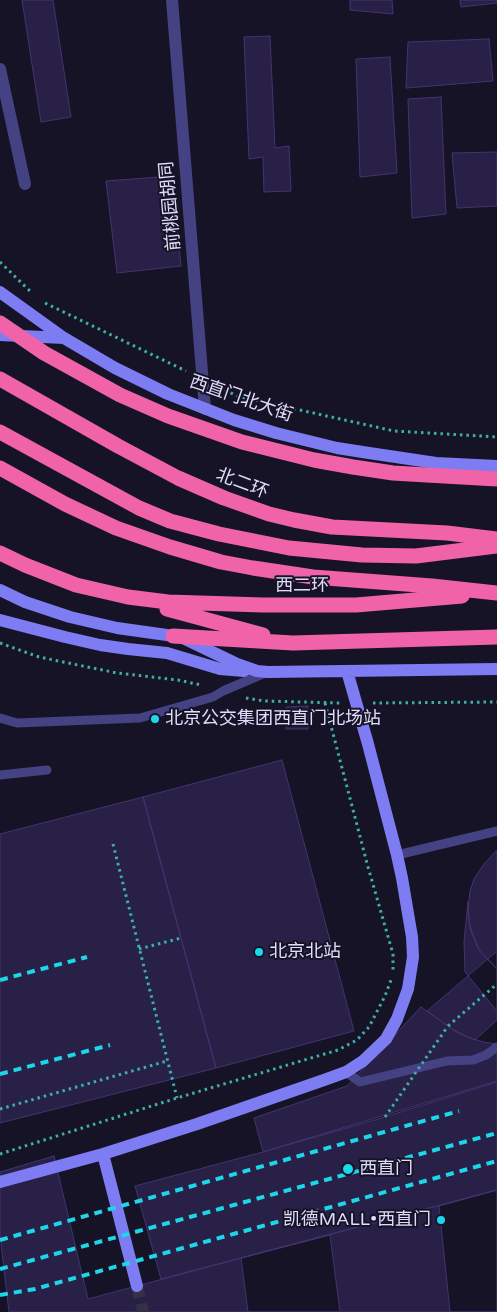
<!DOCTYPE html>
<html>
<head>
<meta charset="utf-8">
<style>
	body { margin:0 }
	canvas { display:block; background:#161327 }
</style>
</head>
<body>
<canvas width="497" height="1312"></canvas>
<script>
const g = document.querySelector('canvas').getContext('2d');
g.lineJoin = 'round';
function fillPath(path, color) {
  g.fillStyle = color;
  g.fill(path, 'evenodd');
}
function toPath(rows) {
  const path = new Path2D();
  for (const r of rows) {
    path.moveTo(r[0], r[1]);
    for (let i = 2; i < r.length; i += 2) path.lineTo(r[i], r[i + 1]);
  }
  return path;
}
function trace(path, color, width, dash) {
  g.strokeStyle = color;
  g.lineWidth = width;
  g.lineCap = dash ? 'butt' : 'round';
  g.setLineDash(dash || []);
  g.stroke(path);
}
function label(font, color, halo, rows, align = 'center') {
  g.font = font + ' "Varela Round","Noto Sans SC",sans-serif';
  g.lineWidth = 4;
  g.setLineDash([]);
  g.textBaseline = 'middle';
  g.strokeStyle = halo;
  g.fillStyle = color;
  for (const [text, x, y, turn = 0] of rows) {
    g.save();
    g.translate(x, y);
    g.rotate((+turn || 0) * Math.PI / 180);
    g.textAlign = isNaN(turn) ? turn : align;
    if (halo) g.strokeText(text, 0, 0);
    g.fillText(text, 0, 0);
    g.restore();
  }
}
const building = toPath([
	[22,0,53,0,71,117,41,122,22,0],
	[350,0,392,0,393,14,350,10,350,0],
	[460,0,497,0,497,3,461,7,460,0],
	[270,36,275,148,289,146,291,191,264,192,263,157,249,159,244,37,270,36],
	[489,39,493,81,406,88,408,42,489,39],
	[390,57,397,173,360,177,356,59,390,57],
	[441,97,446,214,412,218,408,99,441,97],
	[497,152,497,206,457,208,452,153,497,152],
	[172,176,181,266,117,273,106,181,172,176],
	[308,706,308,729,286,729,286,707,308,706],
	[282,760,354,1031,216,1068,143,797,282,760],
	[143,797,216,1068,0,1123,0,834,143,797],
	[496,851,497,851,497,969,479,950,470,927,468,909,470,891,474,879,484,864,496,851],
	[468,902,469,921,472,934,479,950,497,969,497,1011,465,972,464,941,468,902],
	[497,951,497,1020,475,1040,455,1031,427,1011,497,951],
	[421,1007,455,1031,465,1036,483,1042,497,1044,497,1081,263,1152,254,1118,347,1086,421,1007],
	[497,1082,497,1190,161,1279,135,1186,263,1152,385,1117,497,1082],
	[54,1156,88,1299,497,1190,497,1312,9,1312,0,1235,0,1172,54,1156],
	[497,1190,497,1312,450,1312,439,1206,497,1190],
	[330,1235,340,1312,248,1312,241,1258,330,1235]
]);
const secondaryTunnel = toPath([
	[137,1286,143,1312]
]);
const path = toPath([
	[0,262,32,293],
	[45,303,186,371],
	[219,387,237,396,394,431,497,437],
	[0,643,39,657,117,673,178,680,201,685],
	[246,698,264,701,341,703],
	[325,703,368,867,393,954,393,971],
	[373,703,497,702],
	[113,844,177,1098],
	[139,949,181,938],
	[448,1026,497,984],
	[0,1109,167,1061],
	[0,1154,177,1098,338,1050,357,1040,369,1027,385,996,391,980]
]);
const lane = toPath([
	[0,718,17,723,140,718,213,697,223,691,265,673],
	[0,775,47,770],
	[397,855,497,831],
	[346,1072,360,1082,447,1061,473,1060,486,1055,497,1047]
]);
const street = toPath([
	[172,0,205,409],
	[0,69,25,184]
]);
const secondary = toPath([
	[0,292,64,338,115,368,168,394,234,420,276,433,337,448,369,453,436,463,497,466],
	[0,335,64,338],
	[0,590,25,602,70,617,117,628,181,637,237,664,257,671,268,672,497,669],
	[0,620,65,637,100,645,128,649,167,653,220,669,244,671],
	[103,1154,137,1286],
	[0,1182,103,1154,197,1124,324,1080,346,1072,363,1061,386,1039,397,1019,408,989,413,957,412,937,402,878,397,855,368,744,347,671]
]);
const highway = toPath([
	[0,379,118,446,178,478,224,498,269,514,294,520,332,527,447,533,497,539],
	[0,432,139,508,170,521,219,534,289,548,362,555,416,556,497,546],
	[0,468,65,504,116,528,170,547,221,562,253,568,313,577,432,586,497,593],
	[0,553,25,565,76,585,128,597,168,602,263,605,356,605,462,596],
	[167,609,263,635],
	[173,636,293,643,497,637]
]);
const rail = toPath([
	[0,980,87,957],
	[0,1074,110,1045],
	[0,1240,459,1111],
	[0,1269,497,1133],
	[0,1295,35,1289,497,1161]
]);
const pathBridge = toPath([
	[385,1117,448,1026]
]);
const highwayBridge = toPath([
	[0,323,44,353,120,395,168,416,242,442,314,460,353,467,393,473,427,475,497,479]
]);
const markers = [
	[155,719,5,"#1bd7e9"],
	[259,952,5,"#1bd7e9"],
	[348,1169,6,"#1bd7e9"],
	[441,1220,5,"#1bd7e9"]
];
const streetNames = [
	["前桃园胡同",171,206,-95],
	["西直门北大街",241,399,19],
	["北二环",242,484,21],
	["西二环",302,586]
];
const poiNames = [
	["北京公交集团西直门北场站",165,719],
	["北京北站",269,952],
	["西直门",359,1169],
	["凯德MALL•西直门",431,1220,"right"]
];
fillPath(building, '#282047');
trace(building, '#403570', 1);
trace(secondaryTunnel, '#343147', 12, [12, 6]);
trace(path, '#3cb0a8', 3, [2.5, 4]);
trace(lane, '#444282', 9);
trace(street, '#444282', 12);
trace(secondary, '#7e7cf3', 12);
trace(highway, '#f063a8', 15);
trace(rail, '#1bd7e9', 4, [8, 6]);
trace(pathBridge, '#3cb0a8', 3, [2.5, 4]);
trace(highwayBridge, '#f063a8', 15);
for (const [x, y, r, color] of markers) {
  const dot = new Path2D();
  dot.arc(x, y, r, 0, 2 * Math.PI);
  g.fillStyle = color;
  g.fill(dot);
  trace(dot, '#161327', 2);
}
label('18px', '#e0dcfc', '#161327', streetNames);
label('18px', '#e0dcfc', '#161327', poiNames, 'left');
</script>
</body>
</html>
